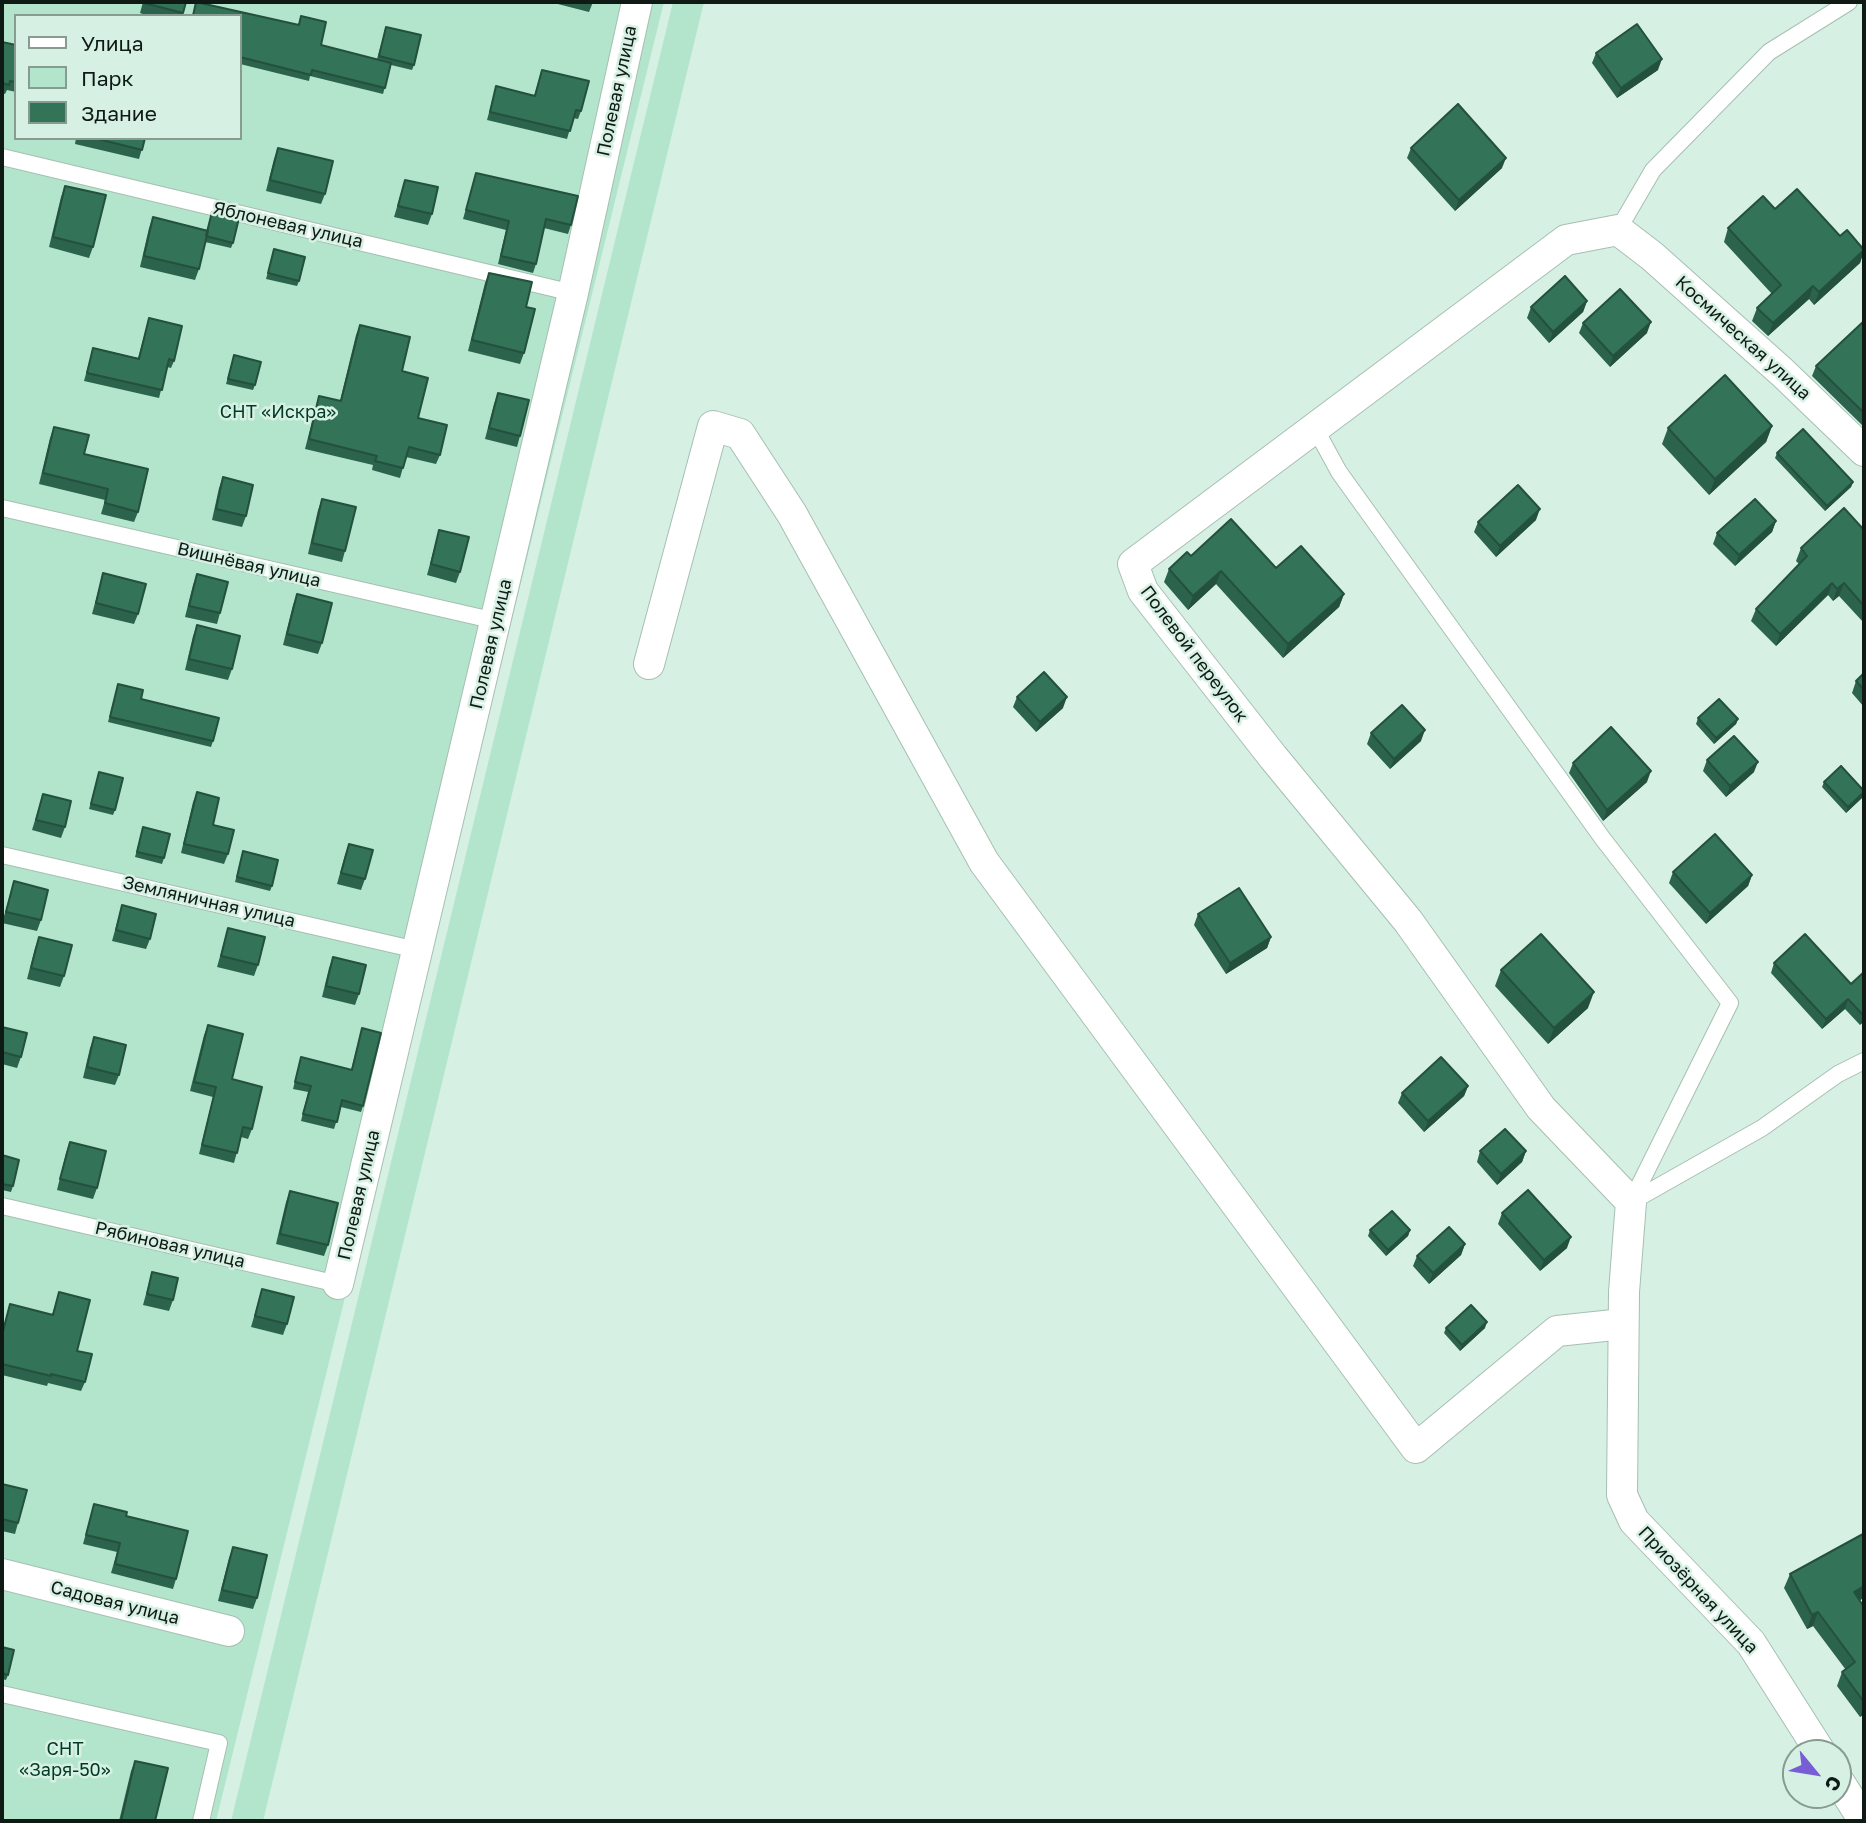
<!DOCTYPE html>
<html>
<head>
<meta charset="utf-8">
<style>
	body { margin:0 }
	#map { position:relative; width:1866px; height:1823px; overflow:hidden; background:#d6f1e3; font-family:"Golos Text",sans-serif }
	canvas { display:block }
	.frame { position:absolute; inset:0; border:4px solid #101a15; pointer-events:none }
	.legend { position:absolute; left:14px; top:14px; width:228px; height:126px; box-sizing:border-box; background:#d6f1e3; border:2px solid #879b91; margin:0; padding:9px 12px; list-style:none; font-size:21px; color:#101a15 }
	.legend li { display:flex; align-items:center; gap:14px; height:35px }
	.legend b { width:35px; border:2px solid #879b91 }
	.north { position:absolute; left:1782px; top:1739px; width:70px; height:70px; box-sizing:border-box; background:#d6f1e3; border:2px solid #879b91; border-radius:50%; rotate:120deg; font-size:19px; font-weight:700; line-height:28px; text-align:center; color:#101a15 }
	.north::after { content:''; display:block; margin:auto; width:24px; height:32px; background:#795dd7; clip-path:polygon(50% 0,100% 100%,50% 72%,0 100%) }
</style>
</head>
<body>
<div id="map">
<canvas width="1866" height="1823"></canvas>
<div class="frame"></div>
<ul class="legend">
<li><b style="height:9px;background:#fff"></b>Улица</li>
<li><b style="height:19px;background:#b3e5cc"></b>Парк</li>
<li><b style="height:19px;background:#337358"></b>Здание</li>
</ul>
<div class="north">С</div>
</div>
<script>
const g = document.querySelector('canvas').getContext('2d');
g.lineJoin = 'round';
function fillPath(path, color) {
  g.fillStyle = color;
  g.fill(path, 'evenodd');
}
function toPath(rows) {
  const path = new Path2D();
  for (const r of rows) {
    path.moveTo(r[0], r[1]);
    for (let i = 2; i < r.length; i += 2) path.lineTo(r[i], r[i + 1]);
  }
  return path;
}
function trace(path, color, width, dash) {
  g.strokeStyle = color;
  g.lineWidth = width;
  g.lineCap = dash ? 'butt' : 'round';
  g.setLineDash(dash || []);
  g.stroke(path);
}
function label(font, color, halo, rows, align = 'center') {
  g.font = font + ' "Golos Text",sans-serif';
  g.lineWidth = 5;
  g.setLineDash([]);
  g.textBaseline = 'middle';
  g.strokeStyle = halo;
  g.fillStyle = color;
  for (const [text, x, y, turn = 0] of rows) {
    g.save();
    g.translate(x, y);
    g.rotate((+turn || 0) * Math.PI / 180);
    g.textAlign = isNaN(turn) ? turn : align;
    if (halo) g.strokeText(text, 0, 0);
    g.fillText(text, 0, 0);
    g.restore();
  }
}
const green = toPath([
	[2,2,664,2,216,1821,2,1821],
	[16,16,240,16,240,138,16,138],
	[673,2,704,2,263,1821,231,1821]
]);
const lane = toPath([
	[2,157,573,293],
	[1618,230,1653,170,1769,52,1849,2],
	[1315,428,1339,472,1603,839,1730,1003,1631,1202,1762,1128,1838,1074,1864,1061],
	[2,508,496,621],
	[2,855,417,950],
	[2,1206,338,1284],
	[2,1694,219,1743,201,1821]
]);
const street = toPath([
	[649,664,713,426,740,434,792,514,984,862,1416,1448,1557,1331,1623,1324],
	[338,1284,573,293,637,2],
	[2,1574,229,1631],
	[1821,1753,1751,1643,1634,1521,1622,1495,1624,1292,1631,1202,1541,1108,1408,921,1273,757,1143,591,1133,564,1566,240,1618,230,1652,256,1783,373,1864,451],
	[1838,1780,1864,1821]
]);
const wall = toPath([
	[143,2,186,2,182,16,148,16,140,13],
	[196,2,298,25,301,16,321,45,377,59,386,27,414,65,412,70,391,65,383,94,310,76,309,81,240,64,240,16,192,16],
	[550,2,593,2,589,12],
	[2,42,16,45,16,92,7,90,5,94,2,93],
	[1596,53,1658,70,1617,98,1592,63],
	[542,70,581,111,578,119,573,118,567,139,487,120,496,86,534,96],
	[76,138,145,138,139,159,75,144],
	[278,148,325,194,321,204,266,191,274,159],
	[1411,148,1502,168,1455,211,1407,158],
	[476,173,571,225,568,234,544,228,536,264,533,273,498,264,506,230,463,219],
	[405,180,432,214,428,225,394,217],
	[65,186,93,247,89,258,49,247,61,197],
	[1775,209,1840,236,1864,249,1864,251,1860,263,1814,305,1809,299,1768,336,1752,321,1757,308,1772,294,1724,242,1728,228],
	[212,212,233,243,231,248,205,242,199,269,195,280,140,267,149,228,153,217,207,230],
	[274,249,299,281,297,286,266,279],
	[489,273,526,307,524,353,520,364,468,351,485,283],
	[1587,301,1583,312,1549,343,1527,318,1531,307],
	[149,318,174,361,171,368,167,367,159,398,84,381,93,348,138,358],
	[1864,321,1864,427,1812,376,1816,366],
	[1583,323,1647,333,1610,367,1579,333],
	[360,325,402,371,418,418,440,455,436,464,406,457,400,478,372,470,373,465,305,449,316,406,319,396,340,401,356,335],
	[234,355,255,385,253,390,226,384],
	[498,393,520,436,517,447,485,439,494,404],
	[1772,426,1766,442,1709,495,1662,444,1668,428],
	[54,427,84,454,138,512,134,522,101,514,105,500,39,484,50,438],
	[1777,453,1853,482,1851,487,1825,511,1775,458],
	[223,477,246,516,242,527,212,520,219,488],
	[322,499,345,551,342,562,308,554,318,510],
	[1536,520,1496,557,1474,532,1478,522],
	[1776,521,1772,532,1735,566,1713,544,1717,533],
	[439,530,460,572,456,583,427,575],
	[1864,530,1864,623,1839,596,1833,601,1828,595,1776,646,1751,621,1756,609,1799,564,1796,561,1801,548],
	[1191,556,1276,568,1344,594,1339,607,1283,658,1216,584,1188,610,1164,582,1169,569],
	[103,573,138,614,134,624,92,614],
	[197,574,220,613,217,624,185,617,193,585],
	[297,594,322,643,318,654,283,645,293,605],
	[197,625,232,669,228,680,185,670,193,636],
	[1864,673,1864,707,1852,693,1856,681],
	[118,684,141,699,213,741,211,747,108,722],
	[1017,697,1063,708,1036,732,1013,707],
	[1698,718,1738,719,1736,724,1714,744,1696,724],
	[1371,733,1421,741,1390,769,1367,744],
	[1707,760,1754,772,1726,797,1703,771],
	[1573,763,1647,782,1603,821,1569,773],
	[99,772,115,810,113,815,89,809],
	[1824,782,1864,791,1864,793,1863,797,1846,813,1822,787],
	[197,792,228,854,224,864,181,853,193,802],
	[43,794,65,827,61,838,32,830],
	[143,827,164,858,162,864,135,857],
	[349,844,365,879,361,890,337,884,345,855],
	[243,851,272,886,270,891,235,882],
	[1673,872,1752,875,1748,886,1706,924,1669,883],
	[14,881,41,920,37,931,2,923],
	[122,905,150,939,146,949,112,941],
	[1198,914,1271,937,1267,948,1226,974,1194,925],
	[228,928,258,965,254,976,217,967],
	[39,937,64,976,60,987,27,979,35,948],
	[333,957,359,994,355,1005,322,997,329,968],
	[1774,963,1851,984,1864,972,1864,1021,1860,1025,1845,1009,1822,1029,1771,973],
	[1501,970,1588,1008,1548,1044,1495,986],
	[208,1025,232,1079,252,1129,248,1139,241,1137,234,1163,199,1154,213,1097,190,1091,204,1035],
	[2,1027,21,1057,17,1068,2,1064],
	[362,1028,363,1106,361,1112,341,1107,334,1129,301,1121,308,1092,293,1089,301,1057,351,1070],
	[94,1037,119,1075,115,1085,83,1078,90,1048],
	[1468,1086,1464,1096,1424,1132,1398,1103,1402,1093],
	[70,1142,97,1188,93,1199,57,1190,66,1153],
	[1480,1151,1526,1151,1522,1162,1497,1185,1477,1162],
	[2,1155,13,1186,11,1192,2,1190],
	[290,1191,328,1245,324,1256,276,1244,286,1202],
	[1502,1213,1567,1248,1540,1271,1498,1224],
	[1370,1230,1410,1230,1408,1236,1386,1256,1368,1236],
	[1465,1244,1461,1255,1429,1284,1413,1266,1417,1256],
	[152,1272,173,1300,169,1311,143,1305],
	[262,1289,287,1324,283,1335,251,1327],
	[59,1292,77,1351,85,1382,81,1391,48,1383,47,1386,2,1375,2,1332,10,1304,52,1315],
	[1446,1328,1485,1328,1460,1351,1444,1333],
	[2,1484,18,1523,15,1534,2,1531],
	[94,1504,126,1516,176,1579,173,1589,111,1573,117,1552,83,1544],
	[1864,1537,1864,1598,1859,1600,1864,1607,1864,1714,1860,1717,1837,1686,1842,1672,1846,1670,1813,1626,1807,1629,1784,1588,1790,1574],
	[233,1547,257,1598,253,1609,218,1601,229,1558],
	[2,1647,8,1675,6,1680,2,1679],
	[135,1761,155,1821,119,1821,131,1771]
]);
const shadedWall = toPath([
	[1662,59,1658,70,1617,98,1621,88],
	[1506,158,1502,168,1455,211,1459,200],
	[1864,250,1860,263,1814,305,1819,292],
	[1813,286,1809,299,1768,336,1773,323],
	[1587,301,1583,312,1549,343,1553,332],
	[1651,322,1647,333,1610,367,1613,356],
	[1772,426,1766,442,1709,495,1715,479],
	[1853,482,1851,487,1825,511,1827,506],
	[1540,509,1536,520,1496,557,1500,546],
	[1776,521,1772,532,1735,566,1739,555],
	[1221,571,1216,584,1188,610,1193,596],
	[1832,583,1828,595,1776,646,1780,634],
	[1844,583,1839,596,1833,601,1837,589],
	[1344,594,1339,607,1283,658,1288,644],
	[1067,697,1063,708,1036,732,1040,722],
	[1738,719,1736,724,1714,744,1716,738],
	[1425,730,1421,741,1390,769,1394,759],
	[1758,762,1754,772,1726,797,1730,786],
	[1651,771,1647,782,1603,821,1607,810],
	[1864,792,1863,797,1846,813,1848,807],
	[1752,875,1748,886,1706,924,1710,913],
	[1271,937,1267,948,1226,974,1230,963],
	[1594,992,1588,1008,1548,1044,1554,1028],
	[1848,999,1845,1009,1822,1029,1826,1019],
	[1864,1014,1864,1021,1860,1025,1863,1015],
	[1468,1086,1464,1096,1424,1132,1428,1121],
	[1526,1151,1522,1162,1497,1185,1501,1174],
	[1410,1230,1408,1236,1386,1256,1388,1250],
	[1571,1237,1567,1248,1540,1271,1544,1260],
	[1465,1244,1461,1255,1429,1284,1433,1273],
	[1487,1322,1485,1328,1460,1351,1462,1345],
	[1864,1586,1864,1598,1849,1606,1854,1592],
	[1818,1612,1813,1626,1807,1629,1812,1615],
	[1864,1705,1864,1714,1860,1717]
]);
const building = toPath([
	[144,2,186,2,183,13,144,3,144,2],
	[196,2,299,25,301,16,326,22,321,45,391,63,385,88,312,70,311,75,240,57,240,16,193,16,196,2],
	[1637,24,1662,59,1621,88,1596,53,1637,24],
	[386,27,421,35,414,65,379,56,386,27],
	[2,42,16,45,16,82,10,81,9,85,2,83,2,42],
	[542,70,589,81,581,111,576,110,570,131,490,112,496,86,535,96,542,70],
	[1458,104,1506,158,1459,200,1411,148,1458,104],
	[94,138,145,138,142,150,94,138],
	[278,148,333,161,325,194,270,180,278,148],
	[476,173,578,196,571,225,546,219,536,264,501,256,509,221,466,210,476,173],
	[405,180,438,187,432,214,398,206,405,180],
	[65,186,106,195,93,247,53,237,65,186],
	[1797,189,1840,236,1847,230,1864,250,1819,292,1813,286,1773,323,1757,308,1781,285,1728,228,1763,196,1775,209,1797,189],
	[212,212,239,218,233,243,206,236,212,212],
	[153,217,208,231,199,269,144,256,153,217],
	[274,249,305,257,299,281,268,273,274,249],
	[489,273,532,282,526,307,535,309,524,353,472,340,489,273],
	[1565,276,1587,301,1553,332,1531,307,1565,276],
	[1620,289,1651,322,1613,356,1583,323,1620,289],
	[149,318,182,326,174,361,169,359,162,390,87,373,93,348,139,359,149,318],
	[1864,321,1864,413,1816,366,1864,321],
	[360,325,410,337,402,371,428,378,418,418,447,425,440,455,409,447,403,468,375,461,377,456,309,439,319,396,341,401,360,325],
	[234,355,261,362,255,385,228,379,234,355],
	[1725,375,1772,426,1715,479,1668,428,1725,375],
	[498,393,529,400,520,436,489,428,498,393],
	[54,427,89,435,84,454,148,469,138,512,105,503,108,489,43,473,54,427],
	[1803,429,1853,482,1827,506,1777,453,1803,429],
	[223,477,253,485,246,516,216,509,223,477],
	[1518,485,1540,509,1500,546,1478,522,1518,485],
	[322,499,356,507,345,551,312,543,322,499],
	[1755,499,1776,521,1739,555,1717,533,1755,499],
	[1844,508,1864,530,1864,606,1844,583,1837,589,1832,583,1780,634,1756,609,1807,556,1801,548,1844,508],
	[1231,519,1276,568,1301,546,1344,594,1288,644,1221,571,1193,596,1169,569,1187,552,1191,556,1231,519],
	[439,530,469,537,460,572,431,564,439,530],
	[103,573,146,584,138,614,96,603,103,573],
	[197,574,228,582,220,613,189,606,197,574],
	[297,594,332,603,322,643,287,634,297,594],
	[197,625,240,636,232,669,189,659,197,625],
	[1044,672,1067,697,1040,722,1017,697,1044,672],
	[1864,673,1864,690,1856,681,1864,673],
	[118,684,143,690,141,699,219,718,213,741,110,717,118,684],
	[1719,699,1738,719,1716,738,1698,718,1719,699],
	[1402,705,1425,730,1394,759,1371,733,1402,705],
	[1611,727,1651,771,1607,810,1573,763,1611,727],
	[1734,736,1758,762,1730,786,1707,760,1734,736],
	[1841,766,1864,791,1864,792,1848,807,1824,782,1841,766],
	[99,772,123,778,115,810,91,804,99,772],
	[197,792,219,798,213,825,234,830,228,854,184,844,197,792],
	[43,794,71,801,65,827,36,820,43,794],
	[143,827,170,834,164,858,137,852,143,827],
	[1715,834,1752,875,1710,913,1673,872,1715,834],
	[349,844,373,850,365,879,341,873,349,844],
	[243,851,278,860,272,886,237,877,243,851],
	[14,881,48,890,41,920,6,912,14,881],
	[1239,888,1271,937,1230,963,1198,914,1239,888],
	[122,905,156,914,150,939,116,930,122,905],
	[228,928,265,937,258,965,221,956,228,928],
	[1541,934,1594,992,1554,1028,1501,970,1541,934],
	[1805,934,1851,984,1864,972,1863,1015,1848,999,1826,1019,1774,963,1805,934],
	[39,937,72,945,64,976,31,968,39,937],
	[333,957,366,965,359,994,326,986,333,957],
	[208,1025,243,1034,232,1079,262,1087,252,1129,243,1127,237,1153,202,1145,216,1087,194,1082,208,1025],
	[2,1027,27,1033,21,1057,2,1052,2,1027],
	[362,1028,381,1033,363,1106,342,1100,337,1122,303,1114,311,1086,295,1082,301,1057,352,1070,362,1028],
	[94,1037,126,1045,119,1075,87,1067,94,1037],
	[1441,1057,1468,1086,1428,1121,1402,1093,1441,1057],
	[1505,1129,1526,1151,1501,1174,1480,1151,1505,1129],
	[70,1142,106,1151,97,1188,60,1179,70,1142],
	[2,1155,19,1160,13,1186,2,1184,2,1155],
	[1528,1190,1571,1237,1544,1260,1502,1213,1528,1190],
	[290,1191,338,1203,328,1245,280,1234,290,1191],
	[1392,1211,1410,1230,1388,1250,1370,1230,1392,1211],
	[1449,1227,1465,1244,1433,1273,1417,1256,1449,1227],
	[152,1272,178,1278,173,1300,147,1294,152,1272],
	[262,1289,294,1297,287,1324,255,1316,262,1289],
	[59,1292,90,1300,77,1351,92,1354,85,1382,51,1374,51,1376,2,1364,2,1335,10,1304,53,1315,59,1292],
	[1471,1305,1487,1322,1462,1345,1446,1328,1471,1305],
	[2,1484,27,1490,18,1523,2,1519,2,1484],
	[94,1504,127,1512,126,1516,188,1531,176,1579,115,1564,120,1543,86,1535,94,1504],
	[1863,1534,1864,1537,1864,1586,1854,1592,1864,1607,1864,1702,1842,1672,1855,1662,1818,1612,1812,1615,1790,1574,1863,1534],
	[233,1547,267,1555,257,1598,222,1590,233,1547],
	[2,1647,14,1650,8,1675,2,1673,2,1647],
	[135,1761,168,1768,155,1821,121,1821,135,1761]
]);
const streetNames = [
	["Полевая улица",617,91,-78],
	["Яблоневая улица",288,225,13],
	["Космическая улица",1743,338,42],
	["Вишнёвая улица",249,565,13],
	["Полевая улица",491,644,-77],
	["Полевой переулок",1194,654,53],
	["Земляничная улица",209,902,13],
	["Полевая улица",359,1195,-77],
	["Рябиновая улица",170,1245,13],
	["Приозёрная улица",1698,1590,47],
	["Садовая улица",115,1603,14]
];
const parkNames = [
	["СНТ «Искра»",278,412],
	["СНТ",65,1749],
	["«Заря-50»",65,1770]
];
fillPath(green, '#b3e5cc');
trace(lane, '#a6bfb2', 18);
trace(street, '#a6bfb2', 32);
trace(lane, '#fff', 16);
trace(street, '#fff', 30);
fillPath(wall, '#2c634c');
fillPath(shadedWall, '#24503e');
fillPath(building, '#337358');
trace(building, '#24503e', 2);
label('18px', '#101a15', '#d6f1e3', streetNames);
label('18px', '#003a26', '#d6f1e3', parkNames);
</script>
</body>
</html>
